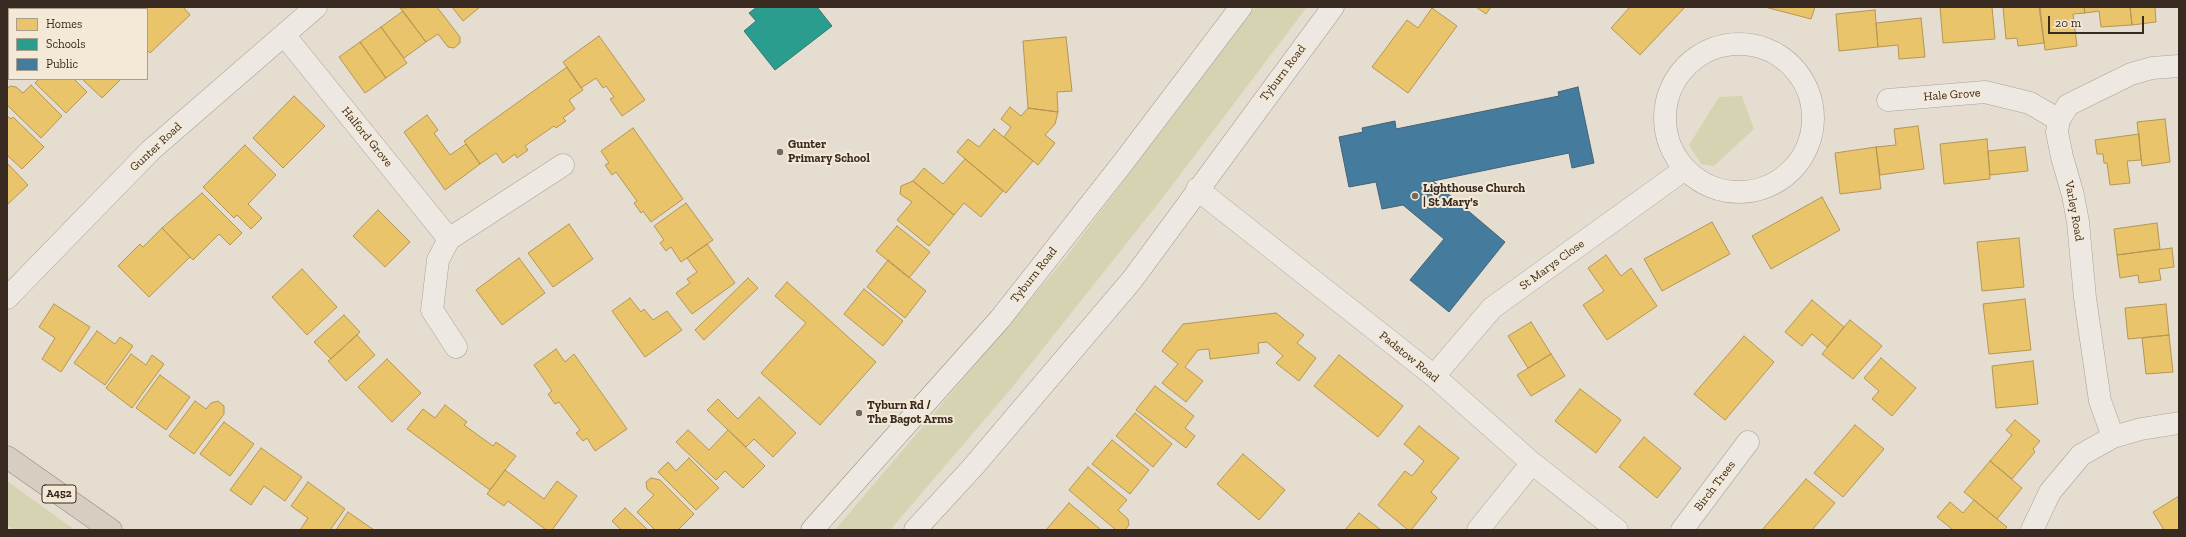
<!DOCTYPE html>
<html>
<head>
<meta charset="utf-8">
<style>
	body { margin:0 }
	#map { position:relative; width:2186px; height:537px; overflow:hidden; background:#e5ddcf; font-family:"Zilla Slab",serif }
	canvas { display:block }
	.frame { position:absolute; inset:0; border:8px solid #382a20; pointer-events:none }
	.legend { position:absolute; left:8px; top:8px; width:140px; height:72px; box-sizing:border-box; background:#f4e9d6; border:1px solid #a99d8d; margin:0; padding:5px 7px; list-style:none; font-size:12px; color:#382a20 }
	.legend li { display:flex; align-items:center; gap:8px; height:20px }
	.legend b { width:20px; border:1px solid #a99d8d }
	.scale { position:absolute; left:2048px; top:16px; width:96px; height:18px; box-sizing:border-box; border:2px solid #382a20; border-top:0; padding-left:5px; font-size:12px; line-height:14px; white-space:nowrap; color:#382a20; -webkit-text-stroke:3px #f4e9d6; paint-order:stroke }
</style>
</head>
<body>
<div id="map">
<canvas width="2186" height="537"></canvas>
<div class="frame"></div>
<ul class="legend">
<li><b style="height:11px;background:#e9c46a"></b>Homes</li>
<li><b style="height:11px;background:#2a9d8f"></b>Schools</li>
<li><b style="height:11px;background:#457b9d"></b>Public</li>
</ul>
<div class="scale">20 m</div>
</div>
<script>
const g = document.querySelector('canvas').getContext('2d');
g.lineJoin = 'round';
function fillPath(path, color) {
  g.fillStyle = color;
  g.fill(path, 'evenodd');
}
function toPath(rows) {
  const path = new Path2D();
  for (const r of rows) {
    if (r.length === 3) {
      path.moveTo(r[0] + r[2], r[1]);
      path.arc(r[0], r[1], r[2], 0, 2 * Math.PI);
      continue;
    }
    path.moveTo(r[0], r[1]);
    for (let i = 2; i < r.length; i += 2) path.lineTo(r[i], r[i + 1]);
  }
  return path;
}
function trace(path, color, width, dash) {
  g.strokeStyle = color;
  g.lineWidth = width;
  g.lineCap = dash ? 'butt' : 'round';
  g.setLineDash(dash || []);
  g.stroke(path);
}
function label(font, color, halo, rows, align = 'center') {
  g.font = font + ' "Zilla Slab",serif';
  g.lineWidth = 4;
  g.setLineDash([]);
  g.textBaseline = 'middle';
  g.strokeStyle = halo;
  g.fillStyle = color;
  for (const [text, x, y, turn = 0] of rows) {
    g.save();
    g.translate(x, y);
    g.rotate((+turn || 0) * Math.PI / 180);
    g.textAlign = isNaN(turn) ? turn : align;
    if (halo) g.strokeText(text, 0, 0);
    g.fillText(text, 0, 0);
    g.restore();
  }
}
const green = toPath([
	[1255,7,1307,7,1161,200,1010,390,890,530,835,530,1063,261],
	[1742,96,1754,129,1714,166,1701,164,1689,145,1719,97],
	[7,481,75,530,14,530,7,525]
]);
const homes = toPath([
	[134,7,183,7,190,15,150,53,147,50,147,9,132,9,134,7],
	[437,7,460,37,460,43,454,48,448,47,438,34,426,42,400,8,437,7],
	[452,7,480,7,463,21,452,7],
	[1476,7,1491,7,1486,14,1476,7],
	[1630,7,1685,7,1640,55,1611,28,1630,7],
	[1765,7,1815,7,1811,19,1765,7],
	[1940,7,1992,7,1995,39,1943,43,1940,7],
	[2003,7,2039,7,2044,43,2018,46,2017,38,2006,39,2003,7],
	[2040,7,2084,7,2085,13,2073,14,2077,46,2045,50,2040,7],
	[2084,7,2130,7,2132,25,2101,27,2099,11,2085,13,2084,7],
	[2130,7,2155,7,2156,22,2132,25,2130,7],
	[1432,8,1457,26,1408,93,1372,67,1407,20,1418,28,1432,8],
	[1875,10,1878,47,1839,51,1836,14,1875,10],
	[403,11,426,42,404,58,381,27,403,11],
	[1921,18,1925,57,1899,59,1898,45,1878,47,1876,23,1921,18],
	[381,27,407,63,386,78,360,42,381,27],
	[599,36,645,100,622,116,610,99,614,97,606,86,603,88,596,78,581,88,563,62,599,36],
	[1066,37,1072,91,1057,92,1058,112,1028,108,1023,41,1066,37],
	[360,42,386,78,365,93,339,57,360,42],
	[567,67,583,90,569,100,575,109,563,118,566,121,556,128,554,126,525,146,528,150,517,158,515,154,503,163,496,153,480,164,464,141,567,67],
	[39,79,74,79,87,92,66,113,35,83,39,79],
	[82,79,121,79,102,98,82,79],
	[31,85,62,116,41,138,7,105,7,89,10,86,16,87,23,93,31,85],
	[294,96,325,126,283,168,253,138,294,96],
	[1010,107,1021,116,1028,108,1058,112,1055,124,1045,135,1055,143,1038,165,1004,137,1011,127,1001,119,1010,107],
	[427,115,438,130,434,133,450,155,466,144,480,164,445,190,404,132,427,115],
	[7,116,11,119,13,117,44,147,22,169,7,155,7,116],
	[2165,119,2170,162,2142,166,2137,122,2165,119],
	[1918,126,1924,169,1880,175,1876,147,1896,145,1894,129,1918,126],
	[633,128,683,199,651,222,643,211,641,213,634,203,637,201,616,172,612,175,605,165,609,163,601,151,633,128],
	[994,129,1033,161,1006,193,957,152,968,139,979,147,994,129],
	[2139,134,2141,160,2127,161,2130,183,2110,185,2107,163,2104,163,2103,154,2097,154,2095,140,2139,134],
	[1987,139,1990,179,1944,184,1940,144,1987,139],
	[245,145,276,175,248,204,262,218,251,229,237,215,234,218,203,187,245,145],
	[1876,147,1881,189,1840,194,1835,153,1876,147],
	[2025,147,2028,171,1990,175,1988,151,2025,147],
	[965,159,1003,191,981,217,964,203,954,215,913,181,924,168,943,184,965,159],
	[7,163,28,185,7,205,7,163],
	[913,181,954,215,929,246,897,220,912,202,900,194,901,186,913,181],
	[202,193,242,233,230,245,219,234,193,260,162,228,202,193],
	[1822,197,1840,230,1771,269,1752,236,1822,197],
	[686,203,713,240,681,262,671,247,666,251,660,243,664,240,654,226,686,203],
	[378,210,410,242,385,267,353,236,378,210],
	[1712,222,1730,254,1662,291,1644,259,1712,222],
	[2157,223,2160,249,2117,255,2114,229,2157,223],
	[569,224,593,259,553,287,528,253,569,224],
	[897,226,930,252,909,278,876,251,897,226],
	[162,228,190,257,149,297,118,266,140,244,143,247,162,228],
	[2019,238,2024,287,1982,291,1977,242,2019,238],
	[707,244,735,283,692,314,676,293,690,283,687,279,697,272,687,258,707,244],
	[2172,248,2174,267,2159,269,2161,280,2139,283,2138,275,2120,278,2117,255,2172,248],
	[1606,255,1621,276,1631,268,1657,306,1607,340,1583,305,1604,291,1588,268,1606,255],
	[519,258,545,293,502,325,476,290,519,258],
	[888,260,926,291,905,318,867,287,888,260],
	[302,269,337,307,307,335,272,297,302,269],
	[748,278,758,288,704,340,695,330,748,278],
	[787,282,876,362,820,425,761,373,806,323,775,296,787,282],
	[864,289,903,321,883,346,844,314,864,289],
	[630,298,641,312,644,309,653,320,667,311,682,330,645,357,612,311,630,298],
	[2025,299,2031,350,1989,354,1983,304,2025,299],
	[1812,300,1844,327,1827,347,1812,334,1802,346,1785,332,1812,300],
	[54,304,90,327,61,372,42,359,55,338,39,327,54,304],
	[2166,304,2169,335,2128,339,2125,308,2166,304],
	[1276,313,1304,335,1297,343,1316,358,1299,381,1276,363,1283,356,1267,342,1258,343,1259,353,1210,359,1209,349,1198,350,1185,367,1203,381,1186,402,1162,383,1178,364,1162,351,1183,324,1276,313],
	[344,315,360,332,331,359,314,342,344,315],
	[1850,320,1882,346,1853,379,1822,354,1850,320],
	[1531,322,1551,354,1528,368,1508,336,1531,322],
	[97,331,115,344,120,337,133,346,105,385,74,363,97,331],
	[357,335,375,355,346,381,328,361,357,335],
	[2169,335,2173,372,2146,374,2142,338,2169,335],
	[1744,336,1774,362,1725,420,1694,394,1744,336],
	[556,349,565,362,574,354,627,429,595,451,587,438,583,441,576,433,580,430,559,402,555,404,548,394,552,391,534,365,556,349],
	[131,354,146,365,152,355,164,364,132,408,106,388,131,354],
	[1551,354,1565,376,1531,396,1517,375,1551,354],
	[1339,355,1403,406,1378,437,1314,386,1339,355],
	[1881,358,1916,388,1892,416,1872,399,1879,391,1864,378,1881,358],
	[387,359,421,393,392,422,358,387,387,359],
	[2033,361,2038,404,1996,408,1992,366,2033,361],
	[160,375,190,397,166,430,136,408,160,375],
	[1155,386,1194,416,1185,428,1195,436,1186,448,1136,410,1155,386],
	[1580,389,1621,420,1596,453,1555,421,1580,389],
	[759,397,796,433,773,457,754,439,746,447,707,410,718,399,738,419,759,397],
	[195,401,206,409,211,403,218,401,224,406,224,414,194,454,169,436,195,401],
	[445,405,467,422,464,425,493,446,496,442,516,456,490,490,407,429,423,409,435,418,445,405],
	[1135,413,1172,444,1153,467,1116,436,1135,413],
	[2015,420,2040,441,2033,449,2035,452,2012,479,1990,461,2012,435,2006,430,2015,420],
	[224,422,254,444,230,476,200,454,224,422],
	[1855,425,1884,449,1843,497,1814,473,1855,425],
	[1419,426,1459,458,1431,492,1437,498,1411,530,1408,530,1378,505,1405,471,1412,476,1424,461,1404,444,1419,426],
	[688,430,709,450,728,430,765,466,743,488,725,471,716,480,676,442,688,430],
	[1644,437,1681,468,1657,498,1619,467,1644,437],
	[1112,440,1149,470,1130,494,1092,464,1112,440],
	[261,448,302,477,285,501,264,486,251,505,230,490,261,448],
	[1243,454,1285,490,1259,520,1217,484,1243,454],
	[689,458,719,488,696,510,658,472,668,462,676,471,689,458],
	[1990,461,2022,488,1997,519,1964,492,1990,461],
	[1088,467,1127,500,1118,510,1128,519,1129,525,1125,530,1116,530,1069,490,1088,467],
	[505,470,544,499,557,481,577,496,552,530,546,530,508,501,504,506,487,494,505,470],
	[651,478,660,480,694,514,678,530,655,530,637,512,654,495,647,489,646,482,651,478],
	[1806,479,1835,503,1812,530,1762,530,1806,479],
	[308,482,345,509,330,530,300,530,308,518,291,506,308,482],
	[2179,496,2179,530,2164,530,2153,512,2179,496],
	[1974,500,2007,527,2004,530,1953,530,1937,517,1950,502,1963,513,1974,500],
	[1069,503,1100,529,1100,530,1046,530,1069,503],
	[625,508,648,530,621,530,612,521,625,508],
	[348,512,374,530,336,530,348,512],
	[1359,513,1381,530,1345,530,1359,513]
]);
const schools = toPath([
	[757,7,817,7,832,26,775,70,744,31,756,21,749,13,757,7]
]);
const public = toPath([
	[1578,87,1594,163,1572,168,1569,153,1433,181,1505,242,1449,312,1410,280,1444,239,1403,205,1382,209,1376,182,1349,187,1339,137,1363,132,1362,128,1395,121,1396,129,1559,96,1558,92,1578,87]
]);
const street = toPath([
	[285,36,449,239,563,165],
	[1739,118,74],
	[1888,100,1985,92,2030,103,2059,120],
	[1197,189,1434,376,1532,463,1617,530],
	[449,239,438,260,432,310,456,347],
	[7,298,151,150,316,7],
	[1434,376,1492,308,1685,169],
	[2113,437,2100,401,2085,298,2078,222,2073,195,2062,157,2057,132,2059,120,2068,105,2131,74,2152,68,2179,66],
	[1478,530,1532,463],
	[1682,530,1748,442],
	[2032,530,2050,492,2081,455,2113,437,2141,429,2179,423]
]);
const secondary = toPath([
	[812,530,1000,319,1122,164,1241,7],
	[915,530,973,467,1132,280,1333,7]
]);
const highway = toPath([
	[7,457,111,530]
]);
const markers = [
	[780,152,4,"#75695d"],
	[1415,196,4,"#75695d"],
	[859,413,4,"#75695d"]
];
const shields = [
	[59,494,34]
];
const shieldNames = [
	["A452",59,494]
];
const streetNames = [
	["Tyburn Road",1283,73,-53],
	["Hale Grove",1952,95,-4],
	["Halford Grove",367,137,51],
	["Gunter Road",156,147,-43],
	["Varley Road",2074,211,80],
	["St Marys Close",1552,265,-36],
	["Tyburn Road",1034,275,-52],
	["Padstow Road",1409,357,39],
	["Birch Trees",1715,486,-53]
];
const poiNames = [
	["Gunter",788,145],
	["Primary School",788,159],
	["Lighthouse Church",1423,189],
	["| St Mary's",1423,203],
	["Tyburn Rd /",867,406],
	["The Bagot Arms",867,420]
];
fillPath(green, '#d5d3b2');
fillPath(homes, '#e9c46a');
trace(homes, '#b49654', 1);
fillPath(schools, '#2a9d8f');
trace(schools, '#2e7a6e', 1);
fillPath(public, '#457b9d');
trace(public, '#416378', 1);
trace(street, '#aaa298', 23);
trace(secondary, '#9a9288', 23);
trace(highway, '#90887f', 23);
trace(street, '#ede8e1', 22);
trace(secondary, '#ede8e1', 22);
trace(highway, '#d7cdc1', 22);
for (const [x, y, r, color] of markers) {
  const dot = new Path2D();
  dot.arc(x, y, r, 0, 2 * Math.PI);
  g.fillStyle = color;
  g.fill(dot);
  trace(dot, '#f4e9d6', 1.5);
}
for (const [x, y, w] of shields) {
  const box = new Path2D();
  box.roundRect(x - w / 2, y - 9, w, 18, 3);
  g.fillStyle = '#f4e9d6';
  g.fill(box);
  trace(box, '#382a20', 1);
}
label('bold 11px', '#382a20', null, shieldNames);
label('12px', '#382a20', '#f4e9d6', streetNames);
label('bold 12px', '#382a20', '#f4e9d6', poiNames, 'left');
</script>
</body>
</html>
